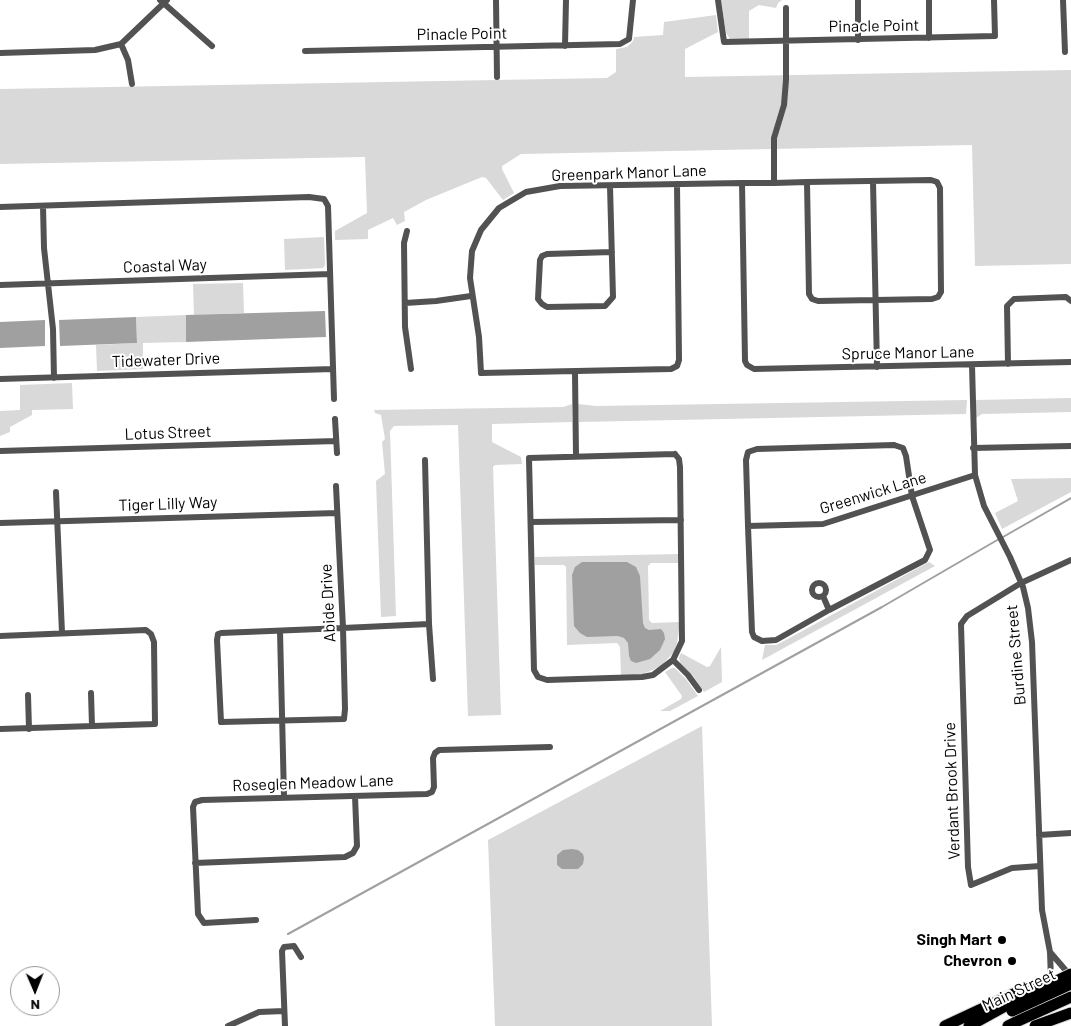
<!DOCTYPE html>
<html>
<head>
<meta charset="utf-8">
<style>
	body { margin:0 }
	#map { position:relative; width:1071px; height:1026px; overflow:hidden; background:#fff; font-family:Barlow,sans-serif }
	canvas { display:block }
	.north { position:absolute; left:10px; top:966px; width:50px; height:50px; box-sizing:border-box; background:#fff; border:1px solid #999; border-radius:50%; rotate:179deg; font-size:14px; font-weight:700; line-height:20px; text-align:center; color:#000 }
	.north::after { content:''; display:block; margin:auto; width:18px; height:22px; background:#000; clip-path:polygon(50% 0,100% 100%,50% 72%,0 100%) }
</style>
</head>
<body>
<div id="map">
<canvas width="1071" height="1026"></canvas>
<div class="north">N</div>
</div>
<script>
const g = document.querySelector('canvas').getContext('2d');
g.lineJoin = 'round';
function fillPath(path, color) {
  g.fillStyle = color;
  g.fill(path, 'evenodd');
}
function toPath(rows) {
  const path = new Path2D();
  for (const r of rows) {
    if (r.length === 3) {
      path.moveTo(r[0] + r[2], r[1]);
      path.arc(r[0], r[1], r[2], 0, 2 * Math.PI);
      continue;
    }
    path.moveTo(r[0], r[1]);
    for (let i = 2; i < r.length; i += 2) path.lineTo(r[i], r[i + 1]);
  }
  return path;
}
function trace(path, color, width, dash) {
  g.strokeStyle = color;
  g.lineWidth = width;
  g.lineCap = dash ? 'butt' : 'round';
  g.setLineDash(dash || []);
  g.stroke(path);
}
function label(font, color, halo, rows, align = 'center') {
  g.font = font + ' Barlow,sans-serif';
  g.lineWidth = 4;
  g.setLineDash([]);
  g.textBaseline = 'middle';
  g.strokeStyle = halo;
  g.fillStyle = color;
  for (const [text, x, y, turn = 0] of rows) {
    g.save();
    g.translate(x, y);
    g.rotate((+turn || 0) * Math.PI / 180);
    g.textAlign = isNaN(turn) ? turn : align;
    if (halo) g.strokeText(text, 0, 0);
    g.fillText(text, 0, 0);
    g.restore();
  }
}
const green = toPath([
	[721,0,782,0,778,3,776,8,759,5,749,11,749,39,733,40,730,39,726,33],
	[716,15,718,32,685,49,685,77,1071,70,1071,264,975,266,972,145,521,154,502,166,502,169,514,193,503,200,486,178,482,177,426,200,404,212,405,221,397,225,393,218,368,230,368,239,335,240,335,231,367,213,365,157,0,164,0,89,607,78,616,72,616,49,627,47,633,41,634,37,663,35,664,22],
	[324,237,325,265,323,268,285,270,284,239],
	[243,283,244,313,194,315,193,284],
	[186,315,186,342,143,343,143,369,97,371,96,345,137,343,136,317],
	[72,383,73,409,32,410,32,415,10,427,10,432,0,436,0,411,20,410,20,385],
	[1071,398,1071,412,982,414,976,418,976,400],
	[967,400,966,414,579,422,578,404,596,406],
	[572,404,572,422,492,424,492,442,521,457,522,464,495,465,493,467,501,715,468,716,458,425,394,426,390,431,396,616,381,617,376,481,385,474,382,442,385,439,381,415,375,413,374,410,563,407],
	[1071,478,1071,492,1002,529,995,513,1018,501,1011,479],
	[678,554,678,563,651,563,648,566,649,620,652,623,680,622,677,643,674,652,661,666,648,672,641,674,621,675,620,647,617,643,567,645,566,567,564,565,535,565,535,557],
	[929,562,935,566,762,660,765,645,776,645,782,642],
	[721,647,722,682,704,692,693,676,680,663,679,658,681,653,707,667,710,666],
	[672,668,675,668,686,679,698,696,670,711,660,711,681,699,682,696,665,672],
	[702,726,712,1026,495,1026,488,840]
]);
const water = toPath([
	[325,311,326,337,186,342,186,315],
	[136,317,137,343,60,346,59,320],
	[45,320,45,346,0,348,0,322],
	[582,562,627,562,636,567,640,576,643,623,645,628,649,630,661,629,664,633,665,639,660,650,650,659,636,663,631,661,629,656,628,643,624,638,618,636,587,637,580,633,574,626,572,575,575,567],
	[572,849,578,850,583,854,584,858,583,864,578,869,562,869,557,865,557,855,563,850]
]);
const stream = toPath([
	[1003,537,1071,498],
	[288,934,882,607,999,539]
]);
const street = toPath([
	[160,0,212,46],
	[496,0,497,77],
	[718,0,724,42,995,36,994,0],
	[858,0,858,40],
	[929,0,929,38],
	[1063,0,1065,52],
	[121,44,128,60,132,84],
	[565,46,566,0],
	[305,51,620,44,629,39,633,0],
	[0,53,95,50,121,44,167,0],
	[873,181,877,367],
	[742,183,745,361,747,365,754,369,1071,362],
	[774,183,774,138,784,105,786,80,786,8],
	[677,184,679,360,677,366,671,369,481,373,479,337,470,278,472,251,481,230,499,208,526,192,560,186,742,183,774,183,807,182,931,180,937,182,940,188,941,292,938,297,932,299,818,301,812,299,809,294,807,182],
	[610,186,613,297,605,306,547,307,542,304,538,299,540,260,542,256,547,254,612,252],
	[43,206,44,248,53,329,54,378],
	[0,207,309,197,324,199,328,206,334,399],
	[407,231,404,243,405,327,411,369],
	[0,285,330,274],
	[405,303,436,301,471,296],
	[1008,364,1007,306,1014,299,1066,297,1071,301],
	[972,365,975,475,984,506,1010,557,1023,587,1028,608,1032,642,1042,910,1050,952,1051,980],
	[575,373,576,456],
	[0,379,333,369],
	[335,419,337,453],
	[894,445,903,448,906,456,912,496,930,550,925,560,829,610,776,640,762,641,754,637,752,632,748,526,746,460,748,452,757,449,894,445],
	[973,448,1071,446],
	[0,451,336,441],
	[675,454,679,459,680,467,682,641,673,660,653,675,642,677,547,680,538,677,534,670,529,458,675,454],
	[425,460,429,624,433,679],
	[336,486,343,628,345,709,344,719,221,722,217,640,218,634,221,633,343,628,429,624],
	[56,492,62,633],
	[531,522,681,520],
	[0,523,337,513],
	[748,526,823,524,975,475],
	[819,590,7],
	[823,596,829,610],
	[280,631,284,797],
	[0,636,146,630,151,634,154,642,155,724,0,729],
	[673,660,688,675,699,690],
	[91,693,92,726],
	[28,695,29,729],
	[1039,835,1071,833],
	[195,863,345,857,353,853,357,846,355,796],
	[1040,866,1012,868,971,885,968,867,961,624,967,616,1021,583,1071,560],
	[256,920,204,923,198,914,193,807,195,802,202,800,427,794,432,792,434,787,433,758,435,753,439,750,550,747],
	[1050,952,1068,973],
	[228,1026,259,1012,284,1011],
	[285,1026,282,951,284,947,294,946,301,957]
]);
const highway = toPath([
	[945,1026,1020,991,1044,983],
	[969,1026,1009,1004],
	[1008,1026,1018,1021]
]);
const highwayBridge = toPath([
	[1009,1004,1071,974],
	[1012,1011,1071,984],
	[1018,1021,1071,997],
	[1035,1026,1071,1013]
]);
const markers = [
	[1002,940,5,"#000"],
	[1012,961,5,"#000"]
];
const streetNames = [
	["Pinacle Point",874,26,-1],
	["Pinacle Point",462,34,-1],
	["Greenpark Manor Lane",629,173,-2],
	["Coastal Way",165,266,-2],
	["Spruce Manor Lane",908,353,-1],
	["Tidewater Drive",166,360,-2],
	["Lotus Street",168,433,-2],
	["Greenwick Lane",873,493,-17],
	["Tiger Lilly Way",168,504,-2],
	["Abide Drive",328,603,-93],
	["Burdine Street",1016,655,-95],
	["Roseglen Meadow Lane",313,783,-2],
	["Verdant Brook Drive",952,791,-92],
	["Main Street",1019,990,-25]
];
const poiNames = [
	["Singh Mart",992,940],
	["Chevron",1002,961]
];
fillPath(green, '#d9d9d9');
fillPath(water, '#a0a0a0');
trace(stream, '#a0a0a0', 2);
trace(highway, '#dbdbdb', 13);
trace(street, '#525252', 6);
trace(highway, '#000', 11);
trace(highwayBridge, '#dbdbdb', 13, []);
trace(highwayBridge, '#000', 11);
for (const [x, y, r, color] of markers) {
  const dot = new Path2D();
  dot.arc(x, y, r, 0, 2 * Math.PI);
  g.fillStyle = color;
  g.fill(dot);
  trace(dot, '#fff', 2);
}
label('16px', '#000', '#fff', streetNames);
label('bold 16px', '#000', '#fff', poiNames, 'right');
</script>
</body>
</html>
